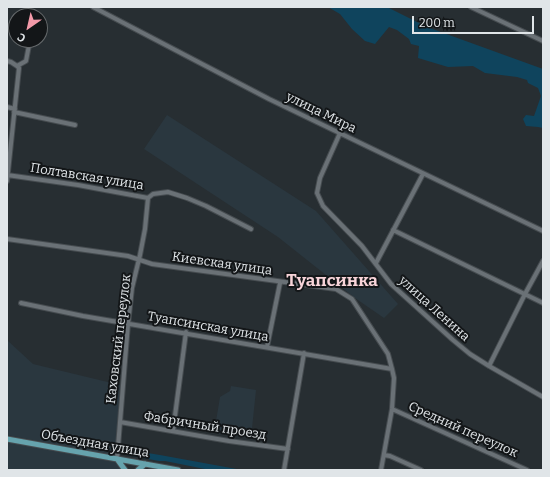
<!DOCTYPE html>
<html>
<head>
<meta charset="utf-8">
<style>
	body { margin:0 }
	#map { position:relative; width:550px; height:477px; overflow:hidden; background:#272e32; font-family:Bitter,serif }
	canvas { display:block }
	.frame { position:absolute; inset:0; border:8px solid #e0e5e8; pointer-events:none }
	.north { position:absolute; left:8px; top:8px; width:40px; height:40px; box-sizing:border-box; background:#131618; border:1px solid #65696b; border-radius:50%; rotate:214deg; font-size:11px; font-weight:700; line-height:16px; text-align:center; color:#e0e5e8 }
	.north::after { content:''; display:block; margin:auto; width:14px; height:18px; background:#f39aa9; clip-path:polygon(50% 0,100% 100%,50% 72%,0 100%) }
	.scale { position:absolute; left:412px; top:16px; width:122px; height:18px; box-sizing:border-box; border:2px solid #e0e5e8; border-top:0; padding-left:5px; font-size:12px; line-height:14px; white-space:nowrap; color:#e0e5e8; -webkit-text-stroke:3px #131618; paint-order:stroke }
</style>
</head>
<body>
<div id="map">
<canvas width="550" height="477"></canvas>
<div class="frame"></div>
<div class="north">С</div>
<div class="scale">200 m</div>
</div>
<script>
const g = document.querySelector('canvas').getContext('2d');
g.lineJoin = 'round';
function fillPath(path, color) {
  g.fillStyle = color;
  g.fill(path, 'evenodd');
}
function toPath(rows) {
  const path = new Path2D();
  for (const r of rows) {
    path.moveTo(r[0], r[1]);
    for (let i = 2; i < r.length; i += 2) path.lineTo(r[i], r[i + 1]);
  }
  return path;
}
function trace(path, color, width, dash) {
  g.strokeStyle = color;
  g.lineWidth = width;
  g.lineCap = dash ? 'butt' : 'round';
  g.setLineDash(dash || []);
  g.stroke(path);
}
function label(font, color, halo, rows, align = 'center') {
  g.font = font + ' Bitter,serif';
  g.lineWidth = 4;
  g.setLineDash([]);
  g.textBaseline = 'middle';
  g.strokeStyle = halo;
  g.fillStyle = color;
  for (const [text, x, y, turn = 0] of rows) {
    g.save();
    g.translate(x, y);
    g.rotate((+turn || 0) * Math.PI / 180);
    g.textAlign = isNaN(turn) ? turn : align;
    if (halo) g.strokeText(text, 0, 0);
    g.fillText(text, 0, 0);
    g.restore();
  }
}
const built = toPath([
	[167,115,316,211,398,304,384,318,355,298,278,237,144,149],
	[7,340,33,364,120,385,115,456,7,435],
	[231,386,256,390,251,438,214,433,220,397,230,391],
	[7,442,115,462,121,470,7,470]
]);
const green = toPath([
	[328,7,387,7,427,27,543,69,543,128,538,127,526,126,523,119,526,115,534,116,541,96,538,88,528,83,527,80,517,77,485,73,473,66,448,67,418,58,419,46,411,44,409,39,397,30,389,27,375,44,365,41,352,29,340,14],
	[123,449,160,455,242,470,210,470,165,461,159,461,127,455,124,452]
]);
const minor = toPath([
	[93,7,269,99,543,231],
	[471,7,543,41],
	[7,61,11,62,17,66],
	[7,107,15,109],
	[14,112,75,125],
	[340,133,320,178,317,193,323,206,362,246,391,284,453,340,470,354,489,366,543,397],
	[7,175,78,185,148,198,153,194,168,192,187,198,206,206,251,229],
	[7,181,19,68,17,66,26,61,30,40],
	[393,230,543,303],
	[7,239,128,256,152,264,336,289,352,299,388,354,392,369,394,378,392,409,381,470],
	[376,263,423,174],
	[21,303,83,316,392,369],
	[267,347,280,283],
	[489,366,525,294,543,261],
	[392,409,527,470],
	[120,422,229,441,288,449],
	[173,431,186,332],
	[384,455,390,456,421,470],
	[117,459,128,324,132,288,140,255,145,229,148,198],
	[284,470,304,353]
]);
const major = toPath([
	[7,439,178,470],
	[117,459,125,470],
	[138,470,145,464]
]);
const streetNames = [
	["улица Мира",321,113,26],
	["Полтавская улица",87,177,9],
	["Киевская улица",222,264,8],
	["улица Ленина",434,309,42],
	["Туапсинская улица",208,327,10],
	["Каховский переулок",119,339,-83],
	["Фабричный проезд",205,426,9],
	["Средний переулок",463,430,24],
	["Объездная улица",95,444,10]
];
const districtNames = [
	["Туапсинка",332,281]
];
fillPath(built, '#2a373f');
fillPath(green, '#0f445d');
trace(minor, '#464c50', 6);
trace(major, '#464c50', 7);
trace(minor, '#6a7176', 4);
trace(major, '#66a3ad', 5);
label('13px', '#e0e5e8', '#131618', streetNames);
label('bold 17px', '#f8d4d9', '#131618', districtNames);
</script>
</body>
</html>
